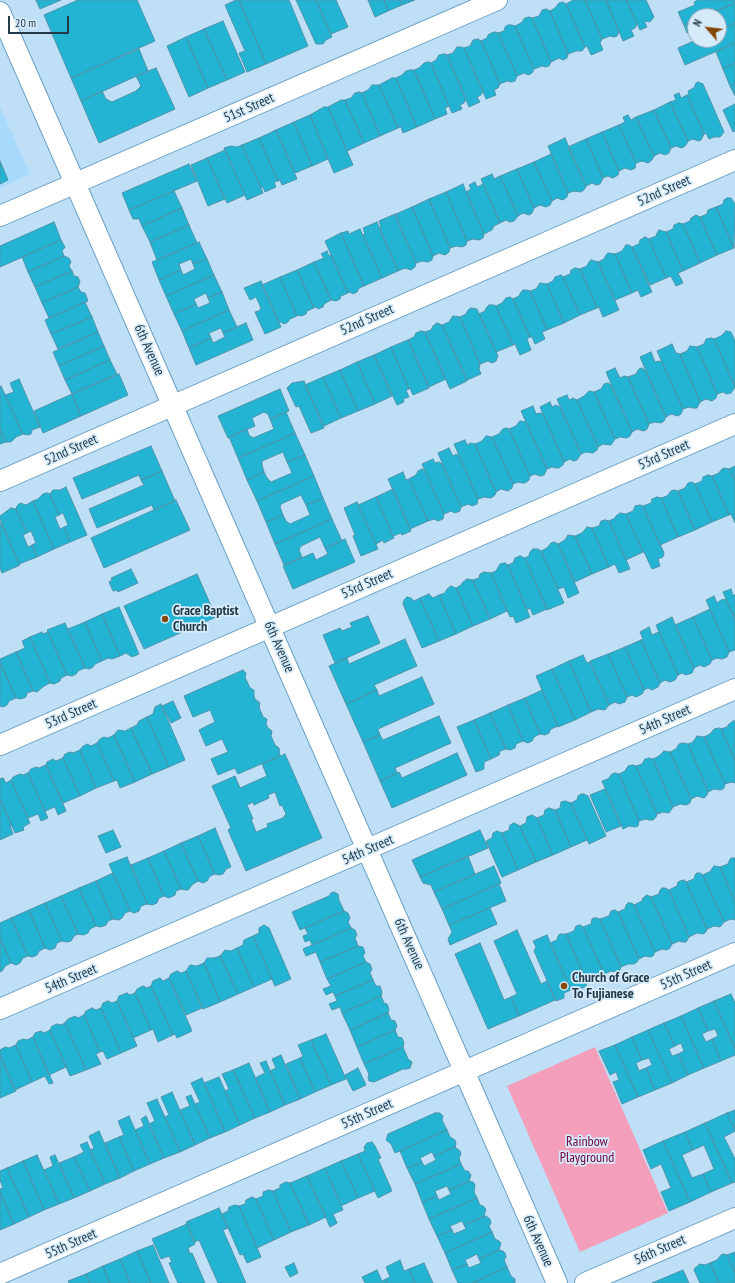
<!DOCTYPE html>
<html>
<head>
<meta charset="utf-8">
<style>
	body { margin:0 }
	#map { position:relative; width:735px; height:1283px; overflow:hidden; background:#bedff6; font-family:"PT Sans Narrow",sans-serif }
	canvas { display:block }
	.north { position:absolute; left:687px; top:8px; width:40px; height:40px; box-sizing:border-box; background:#d5ebfa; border:1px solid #8ea4b3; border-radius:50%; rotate:298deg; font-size:11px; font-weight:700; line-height:16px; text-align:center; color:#233a49 }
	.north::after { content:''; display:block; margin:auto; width:14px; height:18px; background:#834603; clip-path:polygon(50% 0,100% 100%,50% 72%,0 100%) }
	.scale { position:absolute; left:8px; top:16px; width:61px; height:18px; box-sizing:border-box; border:2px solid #233a49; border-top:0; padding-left:5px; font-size:12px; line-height:14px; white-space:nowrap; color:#233a49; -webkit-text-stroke:3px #d5ebfa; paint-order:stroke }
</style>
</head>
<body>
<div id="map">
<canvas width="735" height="1283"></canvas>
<div class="north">N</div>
<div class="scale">20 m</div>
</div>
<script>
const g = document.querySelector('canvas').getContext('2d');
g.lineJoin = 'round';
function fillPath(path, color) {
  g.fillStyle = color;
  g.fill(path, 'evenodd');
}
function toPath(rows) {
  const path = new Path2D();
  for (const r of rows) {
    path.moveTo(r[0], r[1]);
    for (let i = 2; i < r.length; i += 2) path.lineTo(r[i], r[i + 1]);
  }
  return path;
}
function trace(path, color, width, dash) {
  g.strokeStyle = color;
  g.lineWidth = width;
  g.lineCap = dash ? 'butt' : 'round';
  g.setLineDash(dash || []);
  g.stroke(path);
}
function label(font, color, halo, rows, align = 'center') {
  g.font = font + ' "PT Sans Narrow",sans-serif';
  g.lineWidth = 3.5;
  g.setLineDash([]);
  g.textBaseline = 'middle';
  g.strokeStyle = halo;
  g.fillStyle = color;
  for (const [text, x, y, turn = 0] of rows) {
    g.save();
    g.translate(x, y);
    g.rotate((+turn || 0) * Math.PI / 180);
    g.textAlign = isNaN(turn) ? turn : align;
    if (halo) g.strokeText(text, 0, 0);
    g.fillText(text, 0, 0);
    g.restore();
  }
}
const built = toPath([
	[0,107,30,174,0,188]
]);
const green = toPath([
	[595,1047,668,1213,580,1252,507,1086]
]);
const building = toPath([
	[36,0,61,0,40,9,36,0],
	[78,0,137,0,155,41,71,78,44,15,78,0],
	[236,0,239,0,266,64,247,72,239,53,245,51,225,5,236,0],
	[239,0,289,0,308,46,266,64,239,0],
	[296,0,316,0,332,37,326,40,323,44,316,44,296,0],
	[316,0,336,0,348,27,331,34,316,0],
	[368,0,384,0,388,11,375,17,368,0],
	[384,0,400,0,402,5,388,11,384,0],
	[400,0,415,0,402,5,400,0],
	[573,0,585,0,602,39,600,43,603,50,591,55,587,46,585,47,566,4,573,0],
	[585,0,606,0,619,32,617,36,614,37,610,36,602,39,585,0],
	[606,0,626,0,637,24,635,28,631,30,634,36,623,41,606,0],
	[626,0,646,0,654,17,650,22,644,21,647,27,640,30,626,0],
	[698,0,735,0,735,3,705,16,695,16,695,20,684,25,678,12,695,5,694,2,698,0],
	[563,2,566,4,585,47,582,51,576,51,568,54,550,11,555,8,559,3,563,2],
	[735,3,735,23,719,30,719,16,705,16,735,3],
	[546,9,550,11,568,54,567,58,563,60,559,58,551,62,532,18,539,16,542,10,546,9],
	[529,17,532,18,551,62,549,66,545,67,542,66,534,69,515,26,521,23,525,18,529,17],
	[695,20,695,30,687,33,684,25,695,20],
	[223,21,245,72,227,80,204,29,223,21],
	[735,23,735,43,685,65,678,48,696,40,719,40,719,30,735,23],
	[508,25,512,25,515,26,534,69,532,73,528,75,524,73,517,76,498,33,504,31,505,27,508,25],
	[204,29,227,80,208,88,186,37,204,29],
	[495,32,498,33,517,76,515,81,511,82,507,81,500,84,481,41,487,38,488,35,491,33,495,32],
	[186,37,208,88,189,97,167,46,186,37],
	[478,39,481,41,500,84,498,88,494,90,496,95,486,99,464,48,470,46,473,40,478,39],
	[735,43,735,63,723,69,716,52,735,43],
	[457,47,461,47,464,48,483,91,481,95,477,97,480,102,469,107,447,55,453,53,457,47],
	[139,49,148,71,81,101,71,78,139,49],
	[444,54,447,55,466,99,464,103,460,105,462,109,452,113,431,63,436,60,439,55,444,54],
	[428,62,431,63,449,106,445,108,447,114,435,119,414,70,419,68,424,63,428,62],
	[735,63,735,84,730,86,723,69,735,63],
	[156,68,175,109,99,143,81,101,102,91,106,99,112,102,136,91,141,86,136,76,156,68],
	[410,70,414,70,435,119,417,127,396,78,402,75,406,71,410,70],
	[392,78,396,78,417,127,403,133,401,127,398,128,379,85,392,78],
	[698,82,703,84,724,132,720,137,714,137,709,139,706,133,704,134,687,95,689,94,688,91,694,88,696,83,698,82],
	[735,84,735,96,730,86,735,84],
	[372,85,379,85,398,128,380,136,362,93,368,90,372,85],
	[359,92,362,93,380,136,364,143,345,100,351,98,355,93,359,92],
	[679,93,681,98,687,95,704,134,701,140,698,141,693,139,688,141,670,102,676,100,674,95,679,93],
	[341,100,345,100,364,143,347,151,328,107,341,100],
	[670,102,688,141,686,145,682,148,676,146,671,148,654,110,670,102],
	[735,104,735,131,733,132,723,110,735,104],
	[324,107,328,107,353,165,334,173,310,115,324,107],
	[654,110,671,148,669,153,665,155,660,153,654,156,636,117,654,110],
	[310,115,328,159,312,166,294,122,310,115],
	[628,115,631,120,636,117,654,156,652,160,648,163,642,161,636,163,619,125,625,122,623,117,628,115],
	[294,122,312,166,295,173,276,130,294,122],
	[619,125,636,163,635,168,631,170,625,168,619,171,602,132,619,125],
	[276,130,297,179,282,185,280,180,278,181,259,138,276,130],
	[602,132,619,171,618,175,613,178,608,176,603,178,586,139,602,132],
	[259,138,278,181,274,182,276,187,265,192,263,187,261,188,242,145,259,138],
	[565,138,586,186,584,190,580,192,574,191,568,193,548,146,565,138],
	[586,139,603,178,600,184,596,185,592,183,586,186,568,147,586,139],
	[242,145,263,193,247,200,224,148,231,146,237,147,242,145],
	[225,150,245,195,227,203,207,158,225,150],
	[551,154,568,193,567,197,563,200,557,198,552,201,534,162,551,154],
	[207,158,225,199,208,206,191,165,207,158],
	[0,161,8,180,0,184,0,161],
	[534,162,552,201,550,205,546,207,540,205,534,208,517,169,534,162],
	[189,164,197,181,129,210,122,193,189,164],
	[517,169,534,208,532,213,529,215,523,213,518,216,500,176,517,169],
	[492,174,494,179,500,176,518,216,514,221,510,222,506,220,500,223,481,179,492,174],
	[475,182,477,187,483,184,500,223,494,226,492,230,484,234,466,192,471,189,469,185,475,182],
	[463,184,484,234,483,238,479,240,473,239,467,241,446,192,463,184],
	[174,191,182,208,142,226,139,219,133,219,129,210,174,191],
	[446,192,467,241,466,245,462,247,456,246,450,248,429,199,446,192],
	[727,198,731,198,735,204,734,248,716,207,723,204,724,200,727,198],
	[429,199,450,248,449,252,445,255,439,253,433,256,412,207,429,199],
	[412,207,433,256,432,260,428,262,422,261,416,263,397,220,398,219,396,214,412,207],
	[716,207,734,248,717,255,700,217,707,214,708,210,716,207],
	[182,208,189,225,150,242,142,226,182,208],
	[395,214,416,263,415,267,411,270,405,268,398,271,379,228,381,227,379,221,395,214],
	[696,215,700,217,717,255,700,263,683,224,690,221,691,218,696,215],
	[54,222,61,240,0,267,0,246,54,222],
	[377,222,398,271,382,278,363,235,365,234,363,228,377,222],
	[679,223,683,224,700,263,683,271,666,232,673,229,674,225,679,223],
	[189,225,197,243,157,260,150,242,189,225],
	[360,229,382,278,364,286,341,233,348,231,349,234,360,229],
	[659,230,666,232,683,271,678,273,683,283,676,286,671,276,666,278,649,239,656,236,657,233,659,230],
	[341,233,364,286,359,288,357,292,353,294,350,292,348,293,325,241,341,233],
	[645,237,649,239,666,278,650,285,632,247,639,244,640,240,645,237],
	[61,240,65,247,62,251,64,256,28,272,22,257,61,240],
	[199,242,207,259,193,264,191,259,179,264,181,270,159,280,152,262,199,242],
	[626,245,629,245,632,247,652,292,641,297,638,290,632,293,615,254,622,251,626,245],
	[327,251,329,256,331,255,348,293,341,296,340,299,336,301,331,300,314,262,324,258,321,254,327,251],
	[608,253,615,254,632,293,615,300,598,262,604,259,606,255,608,253],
	[64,256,69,258,71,262,69,266,72,271,35,287,28,272,64,256],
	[207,259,214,275,166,296,159,280,181,270,183,275,195,269,193,264,207,259],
	[591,260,598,262,619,310,603,317,599,307,597,308,580,269,587,266,589,262,591,260],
	[314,262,331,300,324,304,323,307,318,309,316,307,314,308,297,270,314,262],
	[575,268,580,269,597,308,580,315,563,277,570,274,571,270,575,268],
	[297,270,314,308,307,311,306,314,301,316,298,315,297,316,280,277,297,270],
	[72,271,74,276,78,277,80,282,78,287,42,303,35,287,72,271],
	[214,275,222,292,208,298,206,293,194,299,196,304,174,314,166,296,214,275],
	[561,275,563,277,580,315,564,323,547,284,553,281,555,277,561,275],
	[280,277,297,316,290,319,288,322,284,324,281,322,279,323,262,285,280,277],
	[261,281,281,327,265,334,255,312,259,311,261,308,256,297,250,300,244,288,261,281],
	[540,283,547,284,564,323,547,330,530,291,536,289,540,283],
	[78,287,81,292,85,293,88,301,49,318,42,303,78,287],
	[523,290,527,290,530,291,547,330,542,332,545,339,535,344,532,337,530,337,513,299,519,296,521,292,523,290],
	[222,292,229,310,182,331,174,314,196,304,198,308,210,303,208,298,222,292],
	[510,297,513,299,530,337,527,339,531,350,520,355,515,344,513,345,496,306,502,303,506,298,510,297],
	[85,302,92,317,51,334,45,320,85,302],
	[489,305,494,305,496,306,513,345,496,352,479,314,485,311,486,308,489,305],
	[471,308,477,309,498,356,496,361,492,363,488,361,480,364,460,317,466,314,468,310,471,308],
	[229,310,237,327,223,333,221,328,209,333,211,338,189,348,182,331,229,310],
	[453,316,460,317,480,364,479,369,481,374,467,380,442,325,449,322,453,316],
	[92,317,98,332,58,349,51,334,92,317],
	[246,323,253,340,196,365,189,348,211,338,213,343,225,337,223,333,246,323],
	[437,323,442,325,467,381,450,389,425,332,431,330,433,326,437,323],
	[421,331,425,332,446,379,429,387,408,340,414,337,416,333,421,331],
	[726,331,731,332,735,341,735,387,714,339,721,336,726,331],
	[98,332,104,346,59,366,53,352,98,332],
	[711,338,714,339,735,387,731,393,727,394,723,392,717,394,697,347,704,344,706,339,711,338],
	[408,340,429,388,413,395,410,388,409,389,391,347,408,340],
	[672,344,676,353,680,354,700,402,697,408,692,408,689,407,683,409,657,351,672,344],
	[104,346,110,360,65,380,59,366,104,346],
	[690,346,697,347,717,394,716,398,712,401,706,399,700,402,680,354,687,351,690,346],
	[391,347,409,389,406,390,409,397,403,399,404,402,397,405,374,355,391,347],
	[651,352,655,362,659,361,662,362,683,409,681,414,678,416,671,414,666,417,640,357,651,352],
	[374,355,392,396,375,404,357,362,374,355],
	[110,360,117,374,72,394,65,380,110,360],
	[357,362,375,404,358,411,340,370,357,362],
	[615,368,620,378,624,376,628,377,649,424,647,429,644,431,637,429,632,432,606,372,615,368],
	[642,368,645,370,666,417,664,421,661,423,654,422,649,424,628,377,636,374,639,369,642,368],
	[340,370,358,411,341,418,323,377,340,370],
	[119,374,128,395,81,416,72,394,119,374],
	[323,377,341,418,324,426,305,385,323,377],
	[19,379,40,427,32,430,31,434,28,435,23,434,5,395,14,392,10,383,19,379],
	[304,381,324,428,311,433,299,406,296,407,287,388,292,383,304,381],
	[608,383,611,385,632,432,630,436,627,438,620,437,615,439,594,392,601,389,604,384,608,383],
	[1,386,23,434,16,437,11,442,6,442,0,429,0,387,1,386],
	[280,389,289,411,270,419,268,414,264,412,252,418,255,426,228,438,218,416,280,389],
	[589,391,594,392,615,439,611,445,603,444,598,447,577,400,584,396,589,391],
	[72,394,81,416,43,433,34,411,72,394],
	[567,395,569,400,573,398,577,400,598,447,597,450,593,453,586,452,581,454,557,399,567,395],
	[550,402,552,407,556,405,560,407,581,454,577,460,573,461,570,459,564,462,540,407,550,402],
	[533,406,536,414,540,413,543,414,564,462,563,465,559,468,556,468,552,467,547,469,521,411,533,406],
	[286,412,295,433,238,458,229,437,247,429,249,435,253,438,274,429,270,419,286,412],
	[520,421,526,422,547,469,544,475,540,476,535,474,530,476,509,429,516,426,520,421],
	[506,428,509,429,530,476,529,480,525,483,522,483,518,482,513,484,492,437,499,434,503,429,506,428],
	[0,429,6,442,0,444,0,429],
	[295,433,305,455,287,462,283,452,262,461,262,465,264,472,247,480,238,458,295,433],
	[486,436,492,437,513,484,512,488,508,491,501,489,496,492,475,444,482,441,486,436],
	[465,440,467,445,471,443,475,444,496,492,495,495,491,498,484,497,478,499,454,444,465,440],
	[151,446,162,471,141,480,139,475,82,499,73,478,151,446],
	[449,448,453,456,456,454,459,456,478,499,477,504,472,506,468,504,461,507,438,453,449,448],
	[305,455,314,476,257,501,247,480,264,472,267,478,271,482,292,473,287,462,305,455],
	[433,459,435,463,439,462,442,464,461,507,460,511,455,513,451,511,444,514,422,464,433,459],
	[735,466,735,481,729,469,735,466],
	[724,468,729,469,735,481,735,523,731,514,729,515,712,476,719,473,721,470,724,468],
	[422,469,425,471,444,514,443,519,438,521,434,519,428,521,409,479,416,475,418,471,422,469],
	[162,471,175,501,154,510,152,505,97,528,89,509,144,485,141,480,162,471],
	[403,472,406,480,409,479,428,521,410,529,388,479,403,472],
	[708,475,712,476,729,515,712,522,695,484,702,481,703,477,708,475],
	[314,476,323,498,306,505,301,495,281,504,280,507,283,515,266,522,257,501,314,476],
	[692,482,695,484,712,522,695,530,678,491,685,488,688,483,692,482],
	[66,487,87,535,70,542,64,527,68,525,63,513,59,515,50,494,53,490,60,490,66,487],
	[393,489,411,531,402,535,401,533,393,536,376,497,393,489],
	[674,490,678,491,695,530,678,537,661,498,667,496,671,491,674,490],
	[47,493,50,494,59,515,55,517,60,529,64,527,70,542,54,549,33,501,38,499,43,494,47,493],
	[376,497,394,538,384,543,383,540,376,544,358,505,376,497],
	[657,497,661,498,678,537,660,545,643,506,651,503,652,499,657,497],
	[323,498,332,519,275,544,266,522,283,515,286,521,290,524,310,515,306,505,323,498],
	[176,500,190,530,104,568,91,538,176,500],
	[33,501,54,549,37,557,32,545,36,543,31,531,27,533,16,509,17,506,20,503,26,505,33,501],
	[357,502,378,549,361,556,353,536,355,535,344,508,357,502],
	[640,505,643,506,664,553,663,557,658,559,660,566,652,569,644,552,643,552,626,514,633,511,635,506,640,505],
	[11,508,16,509,27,533,23,535,28,547,32,545,37,557,19,564,0,519,0,516,11,508],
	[620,513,626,514,643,552,626,560,609,521,615,518,616,516,620,513],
	[332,519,342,541,325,548,320,537,301,546,299,550,302,557,284,565,275,544,332,519],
	[605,520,609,521,630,569,619,573,615,564,609,567,592,528,599,526,601,521,605,520],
	[0,523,1,523,20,565,2,573,0,568,0,523],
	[587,527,592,528,609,567,592,574,575,536,582,533,587,527],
	[568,535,575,536,592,574,575,582,558,544,565,540,568,535],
	[345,539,355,562,293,589,283,566,313,553,316,560,328,554,325,548,345,539],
	[554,542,558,544,579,593,568,598,564,587,558,589,541,551,547,548,551,543,554,542],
	[533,549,538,549,541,551,564,603,547,610,525,558,529,556,530,552,533,549],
	[520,556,525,558,547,609,533,615,530,608,527,610,508,565,513,563,515,558,520,556],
	[505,563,508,565,530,617,516,623,513,616,510,617,491,573,496,571,500,564,505,563],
	[131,569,138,583,118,592,117,590,113,591,109,582,112,580,111,578,131,569],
	[484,572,491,573,507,611,490,619,473,580,479,578,480,574,484,572],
	[197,574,216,617,144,649,124,606,197,574],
	[467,579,473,580,490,619,473,626,456,588,461,585,463,582,467,579],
	[451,586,456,588,473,626,456,634,439,595,445,593,447,589,451,586],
	[731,589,733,596,735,594,735,620,723,592,731,589],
	[429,594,433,598,439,595,456,634,439,641,420,598,429,594],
	[714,596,717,603,721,600,726,599,735,620,735,650,729,652,706,600,714,596],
	[407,597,411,598,414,601,420,598,439,641,422,648,403,604,404,600,407,597],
	[119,607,139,654,132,657,126,653,120,656,102,614,119,607],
	[710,609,729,652,727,657,722,659,717,658,712,660,693,617,710,609],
	[102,614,120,656,112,659,108,658,102,661,85,622,102,614],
	[368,616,380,643,335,663,323,635,340,628,342,631,352,627,350,623,368,616],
	[672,617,694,668,692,673,686,675,682,673,678,675,656,625,672,617],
	[693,617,712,660,710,664,704,667,700,665,694,668,675,625,693,617],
	[85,622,102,661,95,664,93,667,89,669,85,668,68,629,85,622],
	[65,623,85,668,78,671,76,674,72,676,67,675,47,630,65,623],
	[649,627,652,635,659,632,678,675,675,680,670,682,665,680,660,683,641,640,643,639,640,632,649,627],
	[42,632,43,634,48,632,67,675,61,678,60,681,54,684,50,683,30,637,42,632],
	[30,637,50,683,44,686,37,692,33,691,16,652,25,648,22,641,30,637],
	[405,639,417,666,374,685,377,690,346,704,329,666,347,658,349,664,405,639],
	[641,640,660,683,658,687,652,690,648,688,644,690,625,647,641,640],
	[625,647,644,690,642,694,636,697,632,695,627,697,608,654,625,647],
	[16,652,33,691,27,693,26,697,21,699,16,698,0,662,0,659,16,652],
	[608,654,627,697,625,702,619,704,615,702,609,705,590,661,608,654],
	[583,655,587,663,590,662,609,705,605,710,598,709,591,712,569,661,583,655],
	[569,661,591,712,575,720,552,669,569,661],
	[0,662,16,698,9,701,7,705,3,707,0,706,0,662],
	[552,669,575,720,558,727,536,676,552,669],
	[243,670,246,673,245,677,250,688,254,690,254,696,255,699,260,703,259,707,263,717,267,719,266,724,268,728,272,731,271,736,275,745,279,748,280,756,238,774,235,768,218,775,211,759,228,752,222,739,206,746,199,730,215,722,210,710,193,717,184,696,243,670],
	[422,677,434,704,378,729,380,735,363,742,346,704,377,690,379,696,422,677],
	[542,690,558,726,551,729,549,733,545,735,540,734,525,698,542,690],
	[525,698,540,734,534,737,532,741,528,743,523,741,508,705,525,698],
	[173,701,181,718,171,723,162,706,173,701],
	[161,704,185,760,169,767,147,717,153,714,155,707,161,704],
	[508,705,523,741,516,744,515,748,510,750,506,749,490,713,508,705],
	[490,713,506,749,500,751,499,755,491,759,474,720,490,713],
	[439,716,451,743,395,768,397,773,380,781,363,742,380,735,383,740,439,716],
	[147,717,169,767,152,774,131,728,137,725,139,721,147,717],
	[474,720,491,759,484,762,484,769,476,772,457,727,474,720],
	[733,721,735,721,735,761,721,729,727,727,729,724,733,721],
	[131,728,152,774,135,782,114,735,118,730,125,731,131,728],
	[719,728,721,729,735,761,735,783,731,782,725,784,704,737,710,734,714,729,719,728],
	[114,735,135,782,120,788,117,780,114,781,97,743,100,739,104,737,108,738,114,735],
	[697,736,704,737,725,784,724,788,721,790,714,789,708,792,688,744,693,742,697,736],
	[97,743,114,781,96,788,80,750,82,747,87,744,91,746,97,743],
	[683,743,688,744,708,792,707,795,704,798,697,796,691,799,670,752,676,749,679,744,683,743],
	[80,750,96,788,80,796,63,758,65,754,70,752,73,753,80,750],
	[664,751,670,752,691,799,690,803,686,805,680,804,673,807,653,759,659,756,664,751],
	[457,753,467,775,392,808,380,781,399,772,402,778,457,753],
	[285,754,322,838,246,871,228,830,231,828,212,786,235,776,240,788,267,776,262,764,285,754],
	[275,792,280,806,282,805,286,814,283,818,267,824,268,827,256,832,251,819,253,819,247,805,253,802,254,805,269,798,268,795,275,792],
	[63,758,80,796,63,803,46,765,47,762,53,759,56,761,63,758],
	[649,758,653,759,673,807,669,813,663,812,657,814,636,766,642,764,645,759,649,758],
	[46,765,66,811,58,815,55,807,45,811,28,773,31,769,36,767,39,768,46,765],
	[633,765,636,766,657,814,656,817,653,820,649,820,646,819,639,821,619,774,625,771,628,766,633,765],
	[28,773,48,818,41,821,38,814,28,818,11,780,13,777,20,774,23,775,28,773],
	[615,773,619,774,639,821,638,826,635,827,629,826,623,829,602,781,608,779,612,774,615,773],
	[3,778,6,783,11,780,30,823,23,827,24,830,15,833,0,799,0,779,3,778],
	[605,789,621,826,606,832,590,795,605,789],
	[581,794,584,794,588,796,606,836,589,844,571,803,577,800,578,796,581,794],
	[0,799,12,826,10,826,13,834,0,840,0,799],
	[565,801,571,803,587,840,571,847,555,810,560,808,561,802,565,801],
	[549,808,555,810,571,847,553,855,537,818,544,815,545,810,549,808],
	[532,815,537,818,553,855,536,862,520,826,526,823,527,817,532,815],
	[514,823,520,826,536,862,518,870,502,833,509,830,510,825,514,823],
	[215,828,231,867,226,869,223,874,219,875,215,874,198,836,215,828],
	[113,830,121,847,106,853,98,836,113,830],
	[480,830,488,848,420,877,412,860,480,830],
	[497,831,502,833,518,870,502,877,486,841,492,838,493,833,497,831],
	[198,836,215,874,210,876,207,881,203,883,198,881,181,843,198,836],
	[181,843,198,881,193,884,188,890,186,890,181,889,164,851,181,843],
	[164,851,181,889,176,891,175,895,169,898,164,896,148,858,164,851],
	[468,856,475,874,434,892,431,885,423,883,420,877,468,856],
	[127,857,147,904,141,906,139,911,134,913,130,911,109,864,127,857],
	[148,858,164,896,159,898,157,903,152,905,147,904,131,865,148,858],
	[732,858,735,858,735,902,720,867,728,864,730,859,732,858],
	[494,866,501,883,442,909,434,892,494,866],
	[714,866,720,867,735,902,735,920,731,919,724,922,703,875,711,871,711,870,714,866],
	[113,873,130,911,125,913,122,918,119,920,113,919,96,881,113,873],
	[697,873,700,873,703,875,724,922,720,927,714,926,707,929,686,882,694,879,695,875,697,873],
	[684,880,686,882,707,929,706,932,703,934,697,933,689,937,669,890,677,886,678,882,680,881,684,880],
	[96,881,113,919,108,921,106,925,101,927,96,926,79,888,96,881],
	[499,884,506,901,449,925,442,909,499,884],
	[79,888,96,926,90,929,88,933,83,935,78,934,61,896,79,888],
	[662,888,665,888,669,890,689,937,686,942,682,942,679,941,672,944,651,897,659,894,660,890,662,888],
	[334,892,338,894,339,900,344,911,300,930,292,912,329,896,331,893,334,892],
	[647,895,651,897,672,944,670,948,667,950,662,949,655,952,634,905,642,901,643,898,647,895],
	[61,896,78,934,74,936,71,941,67,942,62,941,45,903,61,896],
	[45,903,62,941,57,943,55,948,50,950,45,948,29,910,45,903],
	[628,903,632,903,634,905,655,952,653,956,650,957,645,956,639,959,618,912,625,909,626,905,628,903],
	[490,908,497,924,450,945,448,939,452,932,449,925,490,908],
	[29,910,45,948,39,951,37,955,32,957,28,956,11,918,29,910],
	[615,910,618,912,639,959,637,962,634,964,628,964,621,967,600,919,609,916,611,911,615,910],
	[344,911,348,913,350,918,348,922,351,928,312,945,310,940,305,942,303,936,308,934,305,928,344,911],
	[11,918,28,956,23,958,20,963,16,965,11,963,0,938,0,923,11,918],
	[594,918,597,918,600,919,621,967,620,970,617,972,611,971,604,974,583,927,591,924,592,919,594,918],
	[264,925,269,928,291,979,275,986,253,936,259,933,259,928,264,925],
	[580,925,583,927,604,974,601,979,594,978,587,982,566,934,574,931,576,926,580,925],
	[351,928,355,930,357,935,355,938,358,946,320,962,316,952,306,956,303,949,351,928],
	[517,930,541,984,547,981,555,1000,519,1016,511,997,517,994,494,941,517,930],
	[560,934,566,934,587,982,586,986,583,988,577,987,571,990,550,943,557,940,558,936,560,934],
	[547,935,571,990,564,993,564,998,556,1001,534,951,536,947,533,941,547,935],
	[253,936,272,979,254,987,237,948,243,945,244,940,253,936],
	[0,938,11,963,5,966,3,970,0,972,0,938],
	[480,943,504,1000,511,997,519,1016,488,1029,455,954,480,943],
	[358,946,363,947,365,953,363,956,366,962,327,979,320,962,358,946],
	[237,948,254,987,238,994,220,956,225,950,231,951,237,948],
	[220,956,238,994,220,1002,204,963,207,958,214,958,220,956],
	[366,962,370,964,372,969,370,973,373,980,335,996,333,992,326,995,323,989,331,986,327,979,366,962],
	[204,963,220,1002,203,1009,186,971,190,965,197,966,204,963],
	[177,971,181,973,186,971,202,1008,186,1015,169,978,171,974,177,971],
	[160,978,163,981,169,978,192,1031,177,1038,175,1034,173,1035,151,986,153,981,160,978],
	[373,980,376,986,380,986,382,992,381,996,342,1013,340,1007,332,1010,329,1004,337,1001,335,996,373,980],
	[143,986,147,988,151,986,173,1035,158,1042,153,1029,151,1030,135,993,137,989,143,986],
	[127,993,130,995,135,993,151,1030,133,1038,117,1001,119,996,127,993],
	[731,994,735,1003,735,1049,714,1001,731,994],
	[381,996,384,1003,387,1004,389,1009,388,1013,350,1030,342,1013,381,996],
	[108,1001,112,1003,117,1001,137,1046,121,1053,101,1008,103,1003,108,1001],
	[714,1001,735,1049,735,1055,721,1061,712,1039,718,1036,715,1029,708,1031,698,1008,714,1001],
	[92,1008,96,1010,101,1008,121,1053,107,1059,103,1051,100,1052,84,1015,86,1011,92,1008],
	[698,1008,708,1031,702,1034,706,1042,712,1039,721,1061,704,1068,681,1016,698,1008],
	[388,1013,391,1020,395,1021,397,1026,395,1030,357,1047,350,1030,388,1013],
	[84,1015,100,1052,96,1054,101,1064,86,1070,65,1023,68,1019,75,1016,78,1018,84,1015],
	[681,1016,704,1068,688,1075,678,1054,684,1051,681,1043,675,1046,664,1023,681,1016],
	[65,1023,86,1070,70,1076,50,1030,52,1026,57,1024,61,1025,65,1023],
	[664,1023,675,1046,669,1049,672,1056,678,1054,688,1075,672,1083,648,1030,664,1023],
	[50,1030,66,1067,49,1075,33,1037,35,1033,41,1031,44,1033,50,1030],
	[395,1030,398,1037,402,1038,404,1043,403,1047,364,1064,357,1047,395,1030],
	[648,1030,672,1083,655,1090,646,1068,652,1065,649,1058,642,1060,632,1037,648,1030],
	[326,1034,346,1079,331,1085,311,1040,326,1034],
	[33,1037,53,1083,49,1084,45,1076,32,1082,16,1045,18,1041,23,1039,27,1040,33,1037],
	[632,1037,642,1060,636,1063,639,1071,646,1068,655,1090,638,1097,615,1045,632,1037],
	[311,1040,331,1085,315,1092,300,1058,303,1056,298,1045,311,1040],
	[16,1045,32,1082,15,1090,0,1055,0,1050,5,1047,9,1048,16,1045],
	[615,1045,638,1097,622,1104,613,1082,619,1080,616,1072,610,1075,599,1051,615,1045],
	[403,1047,408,1059,412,1062,410,1068,407,1069,403,1069,374,1082,369,1081,368,1078,369,1074,364,1064,403,1047],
	[0,1055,16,1091,0,1098,0,1055],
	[281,1055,300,1099,285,1105,270,1071,276,1068,272,1059,281,1055],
	[300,1058,315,1092,300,1099,286,1064,300,1058],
	[266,1061,285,1105,270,1112,255,1078,265,1073,260,1063,266,1061],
	[249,1063,270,1112,255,1118,233,1070,249,1063],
	[358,1068,366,1085,353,1091,345,1075,358,1068],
	[233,1070,255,1118,240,1125,225,1091,229,1089,222,1074,233,1070],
	[219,1077,240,1125,225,1132,204,1083,219,1077],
	[202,1078,225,1132,210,1138,195,1104,200,1102,191,1083,202,1078],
	[172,1092,195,1145,180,1152,165,1117,169,1115,161,1097,172,1092],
	[191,1095,210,1138,195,1145,180,1110,190,1106,186,1097,191,1095],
	[157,1099,180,1152,164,1158,149,1124,155,1121,147,1103,157,1099],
	[735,1110,735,1131,727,1113,735,1110],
	[435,1113,440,1113,443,1116,442,1120,447,1130,395,1153,391,1144,386,1140,388,1134,435,1113],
	[727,1113,735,1131,724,1137,735,1159,735,1182,732,1183,705,1123,727,1113],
	[129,1116,150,1164,134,1171,119,1137,124,1135,118,1121,129,1116],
	[146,1116,164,1158,150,1164,135,1130,144,1126,141,1119,146,1116],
	[705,1123,732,1183,711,1192,703,1174,714,1169,704,1145,693,1150,685,1132,705,1123],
	[447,1130,450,1137,455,1140,456,1144,455,1147,434,1156,432,1152,420,1158,422,1162,407,1168,400,1151,447,1130],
	[99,1131,120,1178,105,1184,90,1150,94,1148,89,1136,99,1131],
	[685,1132,693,1150,682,1155,692,1178,703,1174,711,1192,690,1202,663,1141,685,1132],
	[119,1137,134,1171,120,1178,105,1143,119,1137],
	[663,1141,690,1202,669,1211,661,1192,671,1188,661,1164,651,1169,643,1150,663,1141],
	[87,1142,105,1184,90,1191,74,1157,84,1152,80,1145,87,1142],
	[372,1142,375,1146,381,1158,378,1159,392,1191,378,1198,358,1154,365,1151,364,1147,367,1143,372,1142],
	[455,1147,460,1151,461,1154,459,1158,461,1164,415,1184,407,1168,422,1162,424,1166,436,1160,434,1156,455,1147],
	[358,1154,375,1191,358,1198,341,1161,358,1154],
	[37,1155,59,1204,44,1210,23,1161,37,1155],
	[55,1155,74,1198,59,1204,44,1170,53,1166,50,1157,55,1155],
	[74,1157,90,1191,74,1198,59,1163,74,1157],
	[23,1161,44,1210,29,1217,7,1168,23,1161],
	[341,1161,358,1198,341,1206,325,1168,341,1161],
	[461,1164,465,1171,468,1171,471,1175,469,1181,449,1190,447,1186,435,1191,437,1196,422,1202,415,1184,461,1164],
	[7,1168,29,1217,14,1224,0,1192,0,1189,3,1188,0,1180,0,1171,7,1168],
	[325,1168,343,1210,333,1214,337,1223,330,1227,307,1176,325,1168],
	[307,1176,326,1217,309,1225,290,1183,307,1176],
	[469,1181,473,1182,475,1185,474,1192,477,1198,429,1219,422,1202,437,1196,439,1200,451,1194,449,1190,469,1181],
	[286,1182,290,1183,309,1225,291,1232,273,1191,280,1188,280,1185,286,1182],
	[269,1190,273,1191,291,1232,274,1240,256,1199,263,1196,263,1192,269,1190],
	[0,1192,14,1224,0,1230,0,1192],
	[252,1197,256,1199,274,1240,257,1248,239,1206,245,1204,246,1200,252,1197],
	[477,1198,480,1205,483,1206,486,1209,484,1216,464,1225,462,1221,450,1226,452,1230,437,1236,429,1219,477,1198],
	[235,1205,239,1206,261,1257,247,1263,243,1254,240,1255,222,1214,228,1211,229,1207,235,1205],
	[219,1208,228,1228,223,1230,246,1283,218,1283,199,1240,195,1242,186,1222,219,1208],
	[486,1216,490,1219,491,1223,489,1226,492,1232,445,1253,437,1236,452,1230,454,1234,466,1229,464,1225,486,1216],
	[187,1224,195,1244,188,1248,190,1254,192,1253,205,1283,178,1283,169,1263,172,1262,169,1256,161,1259,152,1239,187,1224],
	[492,1232,495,1239,499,1241,501,1243,499,1250,479,1259,477,1254,465,1260,467,1264,452,1270,445,1253,492,1232],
	[153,1245,169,1283,151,1283,137,1251,153,1245],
	[499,1250,503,1251,505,1253,506,1257,504,1260,507,1267,472,1283,458,1283,452,1270,467,1264,469,1268,481,1263,479,1259,499,1250],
	[137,1251,151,1283,130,1283,120,1259,137,1251],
	[735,1252,735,1273,727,1255,735,1252],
	[724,1254,727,1255,735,1273,735,1283,719,1283,710,1263,717,1260,721,1255,724,1254],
	[120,1259,130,1283,110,1283,103,1266,120,1259],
	[400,1260,404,1271,409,1269,415,1283,387,1283,386,1279,390,1277,386,1267,400,1260],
	[294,1263,298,1273,290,1277,285,1267,294,1263],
	[424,1263,433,1283,415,1283,409,1269,424,1263],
	[710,1263,719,1283,700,1283,694,1270,695,1268,700,1264,705,1265,710,1263],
	[103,1266,110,1283,90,1283,86,1274,103,1266],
	[507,1267,511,1276,515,1279,515,1283,472,1283,507,1267],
	[377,1270,382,1281,386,1279,387,1283,365,1283,362,1277,377,1270],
	[683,1270,689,1283,652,1283,683,1270],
	[86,1274,90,1283,69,1283,68,1281,86,1274]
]);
const minor = toPath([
	[0,12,557,1283],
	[0,216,497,0],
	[0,481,735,160],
	[0,745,735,424],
	[0,1009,735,689],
	[0,1274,735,953],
	[585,1283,735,1218]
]);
const markers = [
	[165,619,4,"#834603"],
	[564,986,4,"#834603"]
];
const streetNames = [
	["51st Street",249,108,-24],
	["52nd Street",664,191,-24],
	["52nd Street",367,320,-24],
	["6th Avenue",149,350,66],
	["52nd Street",71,450,-24],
	["53rd Street",664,455,-24],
	["53rd Street",367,584,-24],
	["6th Avenue",279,647,66],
	["53rd Street",71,714,-24],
	["54th Street",665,720,-24],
	["54th Street",368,850,-24],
	["6th Avenue",409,944,66],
	["55th Street",686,975,-24],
	["54th Street",71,979,-23],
	["55th Street",367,1114,-24],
	["6th Avenue",538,1241,66],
	["55th Street",71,1244,-24],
	["56th Street",660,1250,-24]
];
const poiNames = [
	["Grace Baptist",173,611],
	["Church",173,627],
	["Church of Grace",572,978],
	["To Fujianese",572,994]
];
const parkNames = [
	["Rainbow",587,1142],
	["Playground",587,1158]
];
fillPath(built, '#a7dafc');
fillPath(green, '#f39fbb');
fillPath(building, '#23b4d4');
trace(building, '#4d95aa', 1);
trace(minor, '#69a0c4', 22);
trace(minor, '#fff', 20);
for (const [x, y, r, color] of markers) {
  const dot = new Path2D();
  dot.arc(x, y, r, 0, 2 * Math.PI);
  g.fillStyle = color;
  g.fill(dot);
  trace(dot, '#d5ebfa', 1.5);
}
label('14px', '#233a49', '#d5ebfa', streetNames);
label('bold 14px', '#233a49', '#d5ebfa', poiNames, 'left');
label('14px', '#6f003a', '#d5ebfa', parkNames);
</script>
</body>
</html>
